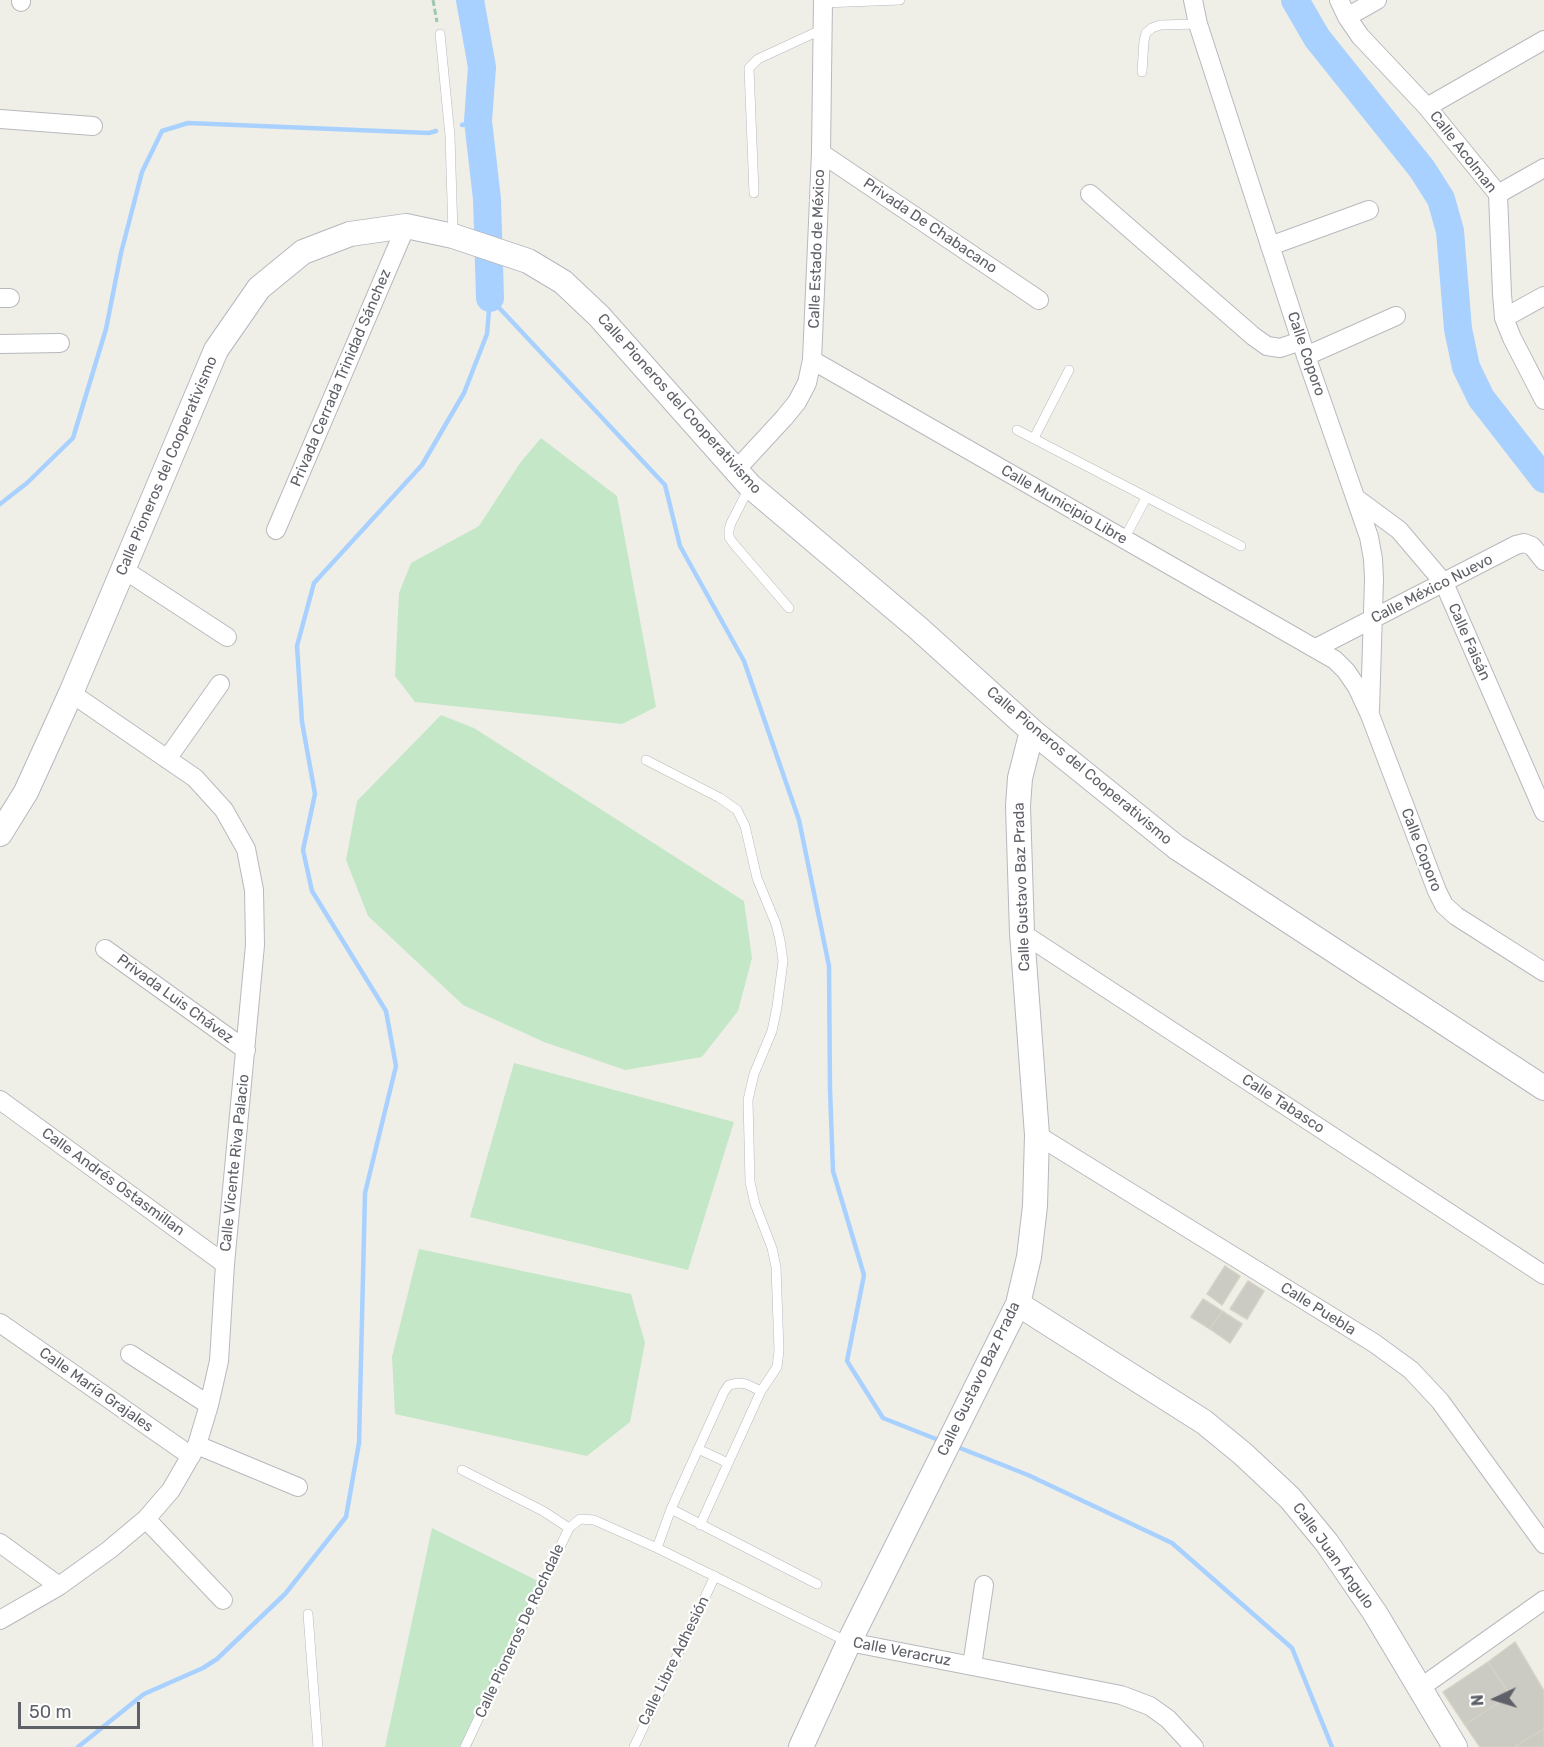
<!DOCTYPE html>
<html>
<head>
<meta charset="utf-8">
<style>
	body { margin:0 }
	#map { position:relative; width:1544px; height:1747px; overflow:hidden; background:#f0efe7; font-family:Rubik,sans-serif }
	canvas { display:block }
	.north { position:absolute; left:1466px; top:1669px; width:60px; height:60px; -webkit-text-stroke:4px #fff; paint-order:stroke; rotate:266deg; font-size:16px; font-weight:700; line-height:24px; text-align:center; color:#5e6167 }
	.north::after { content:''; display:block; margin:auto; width:21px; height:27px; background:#5e6167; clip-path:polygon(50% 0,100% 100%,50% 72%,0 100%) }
	.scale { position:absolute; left:18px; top:1702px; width:122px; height:27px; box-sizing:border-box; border:3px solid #5e6167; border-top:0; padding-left:8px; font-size:18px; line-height:21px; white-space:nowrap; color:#5e6167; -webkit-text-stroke:4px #fff; paint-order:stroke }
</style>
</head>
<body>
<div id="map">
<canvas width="1544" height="1747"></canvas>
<div class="north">N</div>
<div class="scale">50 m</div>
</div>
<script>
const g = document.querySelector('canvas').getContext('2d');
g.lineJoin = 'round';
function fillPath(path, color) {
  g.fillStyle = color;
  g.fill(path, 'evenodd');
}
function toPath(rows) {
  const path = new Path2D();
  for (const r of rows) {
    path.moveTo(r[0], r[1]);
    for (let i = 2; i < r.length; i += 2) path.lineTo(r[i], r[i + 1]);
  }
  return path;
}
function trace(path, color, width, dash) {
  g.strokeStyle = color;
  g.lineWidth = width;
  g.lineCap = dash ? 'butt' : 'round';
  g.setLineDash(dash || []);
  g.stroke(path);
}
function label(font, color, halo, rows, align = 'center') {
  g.font = font + ' Rubik,sans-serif';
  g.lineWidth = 4.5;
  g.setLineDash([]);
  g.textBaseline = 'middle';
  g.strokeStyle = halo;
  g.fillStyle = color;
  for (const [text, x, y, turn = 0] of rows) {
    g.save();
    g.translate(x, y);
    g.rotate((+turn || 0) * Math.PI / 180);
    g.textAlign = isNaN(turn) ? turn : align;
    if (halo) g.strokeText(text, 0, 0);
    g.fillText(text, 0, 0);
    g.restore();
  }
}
const green = toPath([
	[541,438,617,496,656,707,622,724,415,702,395,676,399,593,411,563,479,526,520,463],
	[441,715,474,728,744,901,752,958,738,1011,702,1057,625,1070,544,1042,463,1005,368,916,346,860,357,801],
	[514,1063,734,1122,688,1270,470,1217],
	[419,1249,631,1294,645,1343,630,1422,587,1456,395,1414,392,1357],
	[432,1528,544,1584,471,1747,385,1747]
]);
const stream = toPath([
	[462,125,478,121],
	[490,298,665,485,680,546,744,661,799,820,829,966,830,1089,833,1171,864,1275,847,1361,883,1418,941,1441],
	[0,504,27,483,73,438,106,329,121,253,142,172,162,131,188,123,429,133,436,131],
	[955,1446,1028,1475,1172,1543,1292,1648,1332,1747],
	[78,1747,144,1694,203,1668,217,1659,285,1594,346,1517,359,1443,365,1193,396,1066,386,1011,312,891,303,850,315,794,302,722,297,646,314,583,422,465,464,393,487,334,490,298]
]);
const river = toPath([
	[470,0,482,67,478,121,487,199,490,298],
	[1295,0,1317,38,1422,169,1441,199,1450,231,1458,329,1466,367,1481,398,1544,479]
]);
const building = toPath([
	[1225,1266,1240,1276,1222,1305,1207,1294,1225,1266],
	[1248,1281,1264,1291,1247,1319,1230,1309,1248,1281],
	[1203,1299,1222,1311,1210,1329,1191,1317,1203,1299],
	[1222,1311,1242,1324,1230,1343,1210,1329,1222,1311],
	[1515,1642,1544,1691,1544,1729,1514,1747,1480,1747,1465,1725,1510,1695,1488,1662,1515,1642],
	[1488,1662,1510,1695,1465,1725,1443,1692,1488,1662],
	[1544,1729,1544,1747,1514,1747,1544,1729]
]);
const path = toPath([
	[433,0,437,22]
]);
const lane = toPath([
	[823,3,900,0],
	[440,34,450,136,453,234],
	[1142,72,1144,41,1146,33,1152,28,1160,25,1198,24],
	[754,193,749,68,758,59,823,29],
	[1017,430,1241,546],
	[1034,438,1069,370],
	[750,486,731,523,729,530,729,537,733,543,789,608],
	[1124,539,1146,498],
	[646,760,720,798,737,810,745,826,757,878,776,924,780,940,783,961,777,1007,772,1031,754,1074,748,1100,750,1182,755,1204,772,1248,776,1267,779,1351,777,1367,761,1391],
	[698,1449,728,1463],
	[462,1470,543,1511,569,1528],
	[671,1509,817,1584],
	[657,1548,671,1509,724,1392,729,1385,738,1383,746,1384,761,1391,700,1525],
	[308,1614,318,1747],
	[465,1747,569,1528,580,1519,594,1520,657,1548,848,1642],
	[634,1747,715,1576]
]);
const street = toPath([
	[1193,0,1198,24,1306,356,1369,537,1373,559,1374,579,1370,710],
	[1339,0,1347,17,1360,36,1427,107,1498,194,1502,294,1504,318,1512,338,1544,400],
	[21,2,21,0],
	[1347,17,1377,0],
	[1427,107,1544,40],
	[0,119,93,126],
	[821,153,1039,300],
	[1090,194,1253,336,1267,346,1280,348,1301,341],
	[1498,194,1544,168],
	[1270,246,1369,210],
	[0,298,10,298],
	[1504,318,1544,296],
	[0,344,60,343],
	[1306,356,1396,316],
	[812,360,1335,660,1346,671,1357,687,1370,715,1437,891,1444,905,1456,916,1544,972],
	[735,471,784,418,797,402,807,383,812,360,821,153,823,0],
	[1357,499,1399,530,1444,583,1544,812],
	[276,530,406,226],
	[123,569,227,637],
	[1316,648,1516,545,1524,543,1532,546,1544,561],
	[167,759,220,684],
	[1022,933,1544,1275],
	[105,949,246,1050],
	[0,1100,225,1264],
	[1037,1135,1374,1343,1411,1370,1440,1401,1544,1544],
	[0,1323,191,1456],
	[130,1354,209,1405],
	[197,1445,298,1487],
	[146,1519,223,1600],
	[0,1543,59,1586],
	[0,1620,59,1586,109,1550,146,1519,171,1490,197,1445,209,1405,219,1361,225,1264,255,945,254,890,246,849,224,810,195,778,71,693],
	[849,1642,1121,1695,1150,1706,1168,1719,1194,1747],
	[972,1666,984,1585],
	[1420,1688,1544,1600]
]);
const secondary = toPath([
	[0,834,26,792,71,693,216,350,259,288,303,252,350,234,406,226,453,236,528,261,563,282,599,316,750,486,918,628,1032,731,1176,847,1544,1088],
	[1018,1304,1204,1422,1243,1454,1290,1498,1327,1543,1375,1613,1455,1747],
	[801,1747,849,1642,1018,1304,1029,1257,1035,1206,1037,1135,1022,933,1018,806,1020,778,1032,731]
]);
const streetNames = [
	["Calle Acolman",1463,152,52],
	["Privada De Chabacano",930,226,34],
	["Calle Estado de México",817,249,-88],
	["Calle Coporo",1306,354,71],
	["Privada Cerrada Trinidad Sánchez",341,378,-67],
	["Calle Pioneros del Cooperativismo",679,404,48],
	["Calle Pioneros del Cooperativismo",167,466,-67],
	["Calle Municipio Libre",1064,505,30],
	["Calle México Nuevo",1432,589,-27],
	["Calle Faisán",1469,642,66],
	["Calle Pioneros del Cooperativismo",1079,766,40],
	["Calle Coporo",1421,850,69],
	["Calle Gustavo Baz Prada",1022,887,-92],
	["Privada Luis Chávez",175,999,36],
	["Calle Tabasco",1283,1104,33],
	["Calle Vicente Riva Palacio",235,1163,-84],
	["Calle Andrés Ostasmillan",113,1182,36],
	["Calle Puebla",1318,1309,32],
	["Calle Gustavo Baz Prada",979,1379,-64],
	["Calle María Grajales",96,1390,35],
	["Calle Juan Ángulo",1333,1556,54],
	["Calle Pioneros De Rochdale",520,1631,-65],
	["Calle Veracruz",902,1652,11],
	["Calle Libre Adhesión",674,1661,-64]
];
fillPath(green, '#c4e7c8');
trace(stream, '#a9d1ff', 4.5);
trace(river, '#a9d1ff', 28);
fillPath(building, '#cbcac3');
trace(building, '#d5d2c5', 1.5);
trace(lane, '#b7b9bd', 10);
trace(street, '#b7b9bd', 20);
trace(secondary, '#b5b8be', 26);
trace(path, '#9dc8ae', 3, [6, 3]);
trace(lane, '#fff', 9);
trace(street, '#fff', 18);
trace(secondary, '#fff', 24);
label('15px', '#5e6167', '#fff', streetNames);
</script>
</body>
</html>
